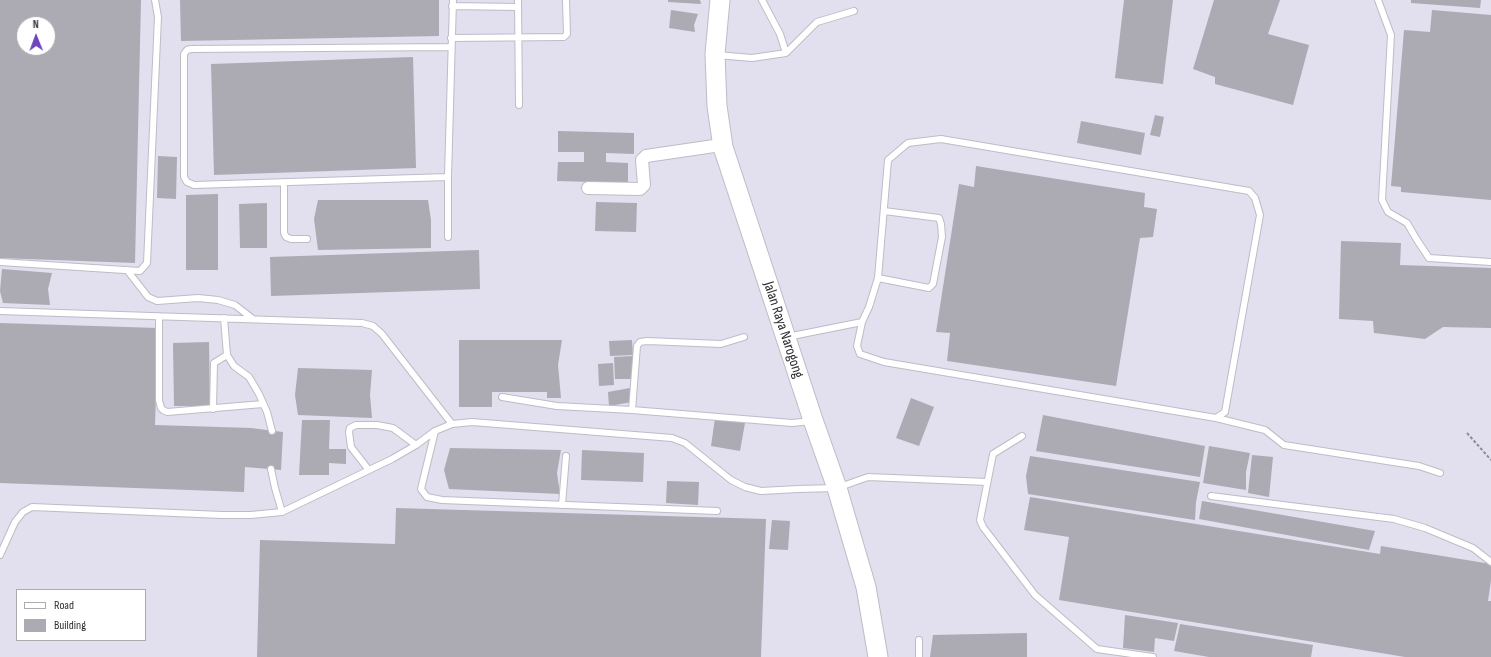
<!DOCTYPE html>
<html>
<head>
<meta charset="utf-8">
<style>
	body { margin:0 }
	#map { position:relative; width:1491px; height:657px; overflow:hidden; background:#e9e8f0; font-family:"Sofia Sans Condensed",sans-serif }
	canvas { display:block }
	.legend { position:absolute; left:16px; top:589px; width:130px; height:52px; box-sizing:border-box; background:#fff; border:1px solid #acabad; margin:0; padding:5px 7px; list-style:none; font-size:12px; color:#2f2e32 }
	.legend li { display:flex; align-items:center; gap:8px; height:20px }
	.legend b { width:20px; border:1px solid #acabad }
	.north { position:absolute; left:16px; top:16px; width:40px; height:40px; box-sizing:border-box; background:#fff; border:1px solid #acabad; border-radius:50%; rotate:359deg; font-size:11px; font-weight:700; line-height:16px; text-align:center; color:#2f2e32 }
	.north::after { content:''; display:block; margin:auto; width:14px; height:18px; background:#6d45bd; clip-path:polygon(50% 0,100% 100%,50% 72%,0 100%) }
</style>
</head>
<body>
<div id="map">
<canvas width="1491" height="657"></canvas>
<ul class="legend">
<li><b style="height:5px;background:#fff"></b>Road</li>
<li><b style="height:11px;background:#acaab3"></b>Building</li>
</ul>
<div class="north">N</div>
</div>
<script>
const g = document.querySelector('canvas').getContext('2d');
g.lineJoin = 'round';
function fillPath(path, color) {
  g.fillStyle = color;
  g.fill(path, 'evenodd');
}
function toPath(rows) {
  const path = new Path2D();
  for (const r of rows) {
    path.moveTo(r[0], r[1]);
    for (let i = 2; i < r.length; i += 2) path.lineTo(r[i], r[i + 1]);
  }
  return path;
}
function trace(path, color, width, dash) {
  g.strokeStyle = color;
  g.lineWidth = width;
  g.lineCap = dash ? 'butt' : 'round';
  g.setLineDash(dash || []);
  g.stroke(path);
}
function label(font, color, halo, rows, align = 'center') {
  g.font = font + ' "Sofia Sans Condensed",sans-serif';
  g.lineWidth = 3;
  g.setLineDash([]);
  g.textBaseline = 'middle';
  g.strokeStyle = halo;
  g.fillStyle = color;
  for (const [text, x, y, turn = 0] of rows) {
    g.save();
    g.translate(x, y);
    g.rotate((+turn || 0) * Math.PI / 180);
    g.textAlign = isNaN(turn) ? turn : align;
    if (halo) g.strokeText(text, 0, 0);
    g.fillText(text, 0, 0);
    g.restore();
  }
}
const built = toPath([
	[0,0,1491,0,1491,657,0,657],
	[24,24,48,24,48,48,24,48],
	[17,590,145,590,145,640,17,640]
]);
const building = toPath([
	[0,0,141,0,135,263,0,258],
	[24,24,48,24,48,48,24,48],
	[180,0,439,0,439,36,181,41],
	[668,0,700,0,701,4,668,2],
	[1124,0,1173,0,1163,84,1115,78],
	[1214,0,1280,0,1268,34,1309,45,1293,105,1215,84,1215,77,1193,69],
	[1411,0,1481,0,1480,8,1411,3],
	[671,10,698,14,694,25,695,32,669,28],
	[1432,10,1491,15,1491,200,1401,192,1401,187,1391,186,1404,30,1430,32],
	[413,57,416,168,214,175,211,64],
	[1155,115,1164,117,1160,137,1150,135],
	[1081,121,1145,133,1141,155,1077,143],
	[558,131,634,133,634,154,606,153,606,162,628,163,628,183,557,181,558,162,584,162,584,152,558,152],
	[158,156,177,157,176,199,157,198],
	[976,166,1145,193,1144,207,1157,209,1153,237,1140,238,1116,386,947,361,950,333,936,332,959,184,974,187],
	[218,194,218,270,186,270,186,195],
	[318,200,428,200,431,220,431,248,318,250,314,219],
	[596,202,637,203,636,232,595,231],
	[267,203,267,248,240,248,239,204],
	[1341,241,1401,243,1400,265,1491,268,1491,328,1443,327,1425,339,1374,333,1373,321,1339,319],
	[479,250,480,289,271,296,270,257],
	[2,269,52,273,48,289,50,305,3,303,0,291],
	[0,323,158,328,155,425,251,428,283,432,281,470,245,467,244,492,0,483],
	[459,340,562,340,558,365,561,398,547,398,547,392,492,392,492,407,459,407],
	[632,340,633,355,610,356,609,341],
	[209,342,210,406,174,406,173,343],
	[633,356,634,379,615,379,614,357],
	[613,363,614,385,599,386,598,364],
	[298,368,372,370,370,395,372,418,298,415,295,395],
	[630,388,632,402,609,406,608,392],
	[911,398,934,407,919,446,896,438],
	[1043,415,1205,446,1200,477,1036,451],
	[715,418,745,423,740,451,711,446],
	[302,420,330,420,329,449,346,449,346,464,329,463,329,475,299,475],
	[1209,446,1250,453,1246,472,1246,490,1203,483],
	[450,448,561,450,557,473,560,494,449,489,444,470],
	[582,450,644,453,643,482,581,480],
	[1252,455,1273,457,1269,497,1248,493],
	[1030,456,1200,482,1196,502,1195,520,1028,494,1026,476],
	[667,481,699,482,698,505,666,503],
	[1030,497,1380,554,1381,546,1491,564,1491,580,1488,601,1491,601,1491,657,1405,657,1059,600,1069,537,1024,530],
	[1202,501,1375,531,1369,550,1199,519],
	[396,508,766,519,761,657,257,657,260,540,395,544],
	[772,520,790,521,788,550,769,549],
	[1125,615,1178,623,1174,641,1155,638,1154,652,1123,648],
	[1180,624,1313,645,1311,657,1209,657,1174,651],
	[1027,633,1027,657,930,657,933,635]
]);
const path = toPath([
	[1467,433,1491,460]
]);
const lane = toPath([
	[518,0,519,105],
	[762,0,780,34,786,53],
	[1378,0,1391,35,1382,200,1388,212,1407,223,1417,240,1429,258,1491,262],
	[452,6,518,7],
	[451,38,564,37,567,34,566,0],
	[717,55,752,58,786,53,817,22,854,11],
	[448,177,194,185,187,182,184,177,184,54,187,50,191,49,450,47],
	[284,182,284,233,286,237,291,239,307,239],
	[448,237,448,177,453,0],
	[0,262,140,271,147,263,158,17,155,0],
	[127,270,148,297,157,301,198,298,218,300,235,305,253,319],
	[878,278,929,288,933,284,942,237,941,224,939,218,884,211],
	[0,311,362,323,373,326,382,334,452,424,472,422,672,438,685,443,731,480,745,487,761,491,798,489,837,488,868,477,987,482],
	[159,316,159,400,161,408,163,410,167,412,263,404],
	[224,318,227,355,234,366,249,377,259,394,267,412,272,431],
	[787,337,862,322],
	[502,397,557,406,632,410,792,423,812,421],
	[213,409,214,363,227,355],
	[632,410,637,346,640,342,647,341,721,344,744,337],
	[1216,418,1225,412,1260,215,1255,198,1249,191,941,139,908,143,888,160,878,278,869,307,862,322,857,346,860,354,884,362,1216,418,1265,430,1284,445,1419,466,1440,473],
	[435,431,421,489,427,497,442,500,717,511],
	[1022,436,993,454,980,520,983,527,1035,595,1097,649,1153,657],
	[271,469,275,488,282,512],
	[368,469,351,447,349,432,350,428,356,425,377,425,393,428,416,445],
	[1211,496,1394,519,1425,528,1473,548,1491,562],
	[562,505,566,456],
	[0,555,15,522,23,512,32,507,222,515,251,515,282,512,392,459,416,445,435,431,452,424],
	[919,640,919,657]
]);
const street = toPath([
	[588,188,640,189,644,185,642,160,646,156,714,146,723,147]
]);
const primary = toPath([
	[720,0,715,54,717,106,723,147,813,420,837,488,866,587,878,657]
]);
const streetNames = [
	["Jalan Raya Narogong",783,330,72]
];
fillPath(built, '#e2dfef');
fillPath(building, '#acaab3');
trace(lane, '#bebcc5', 8);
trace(street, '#bebcc5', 14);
trace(primary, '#bebcc5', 21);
trace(path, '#8e8d93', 2, [3, 2]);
trace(lane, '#fff', 6);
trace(street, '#fff', 12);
trace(primary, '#fff', 19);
label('15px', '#2f2e32', '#fff', streetNames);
</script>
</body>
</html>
